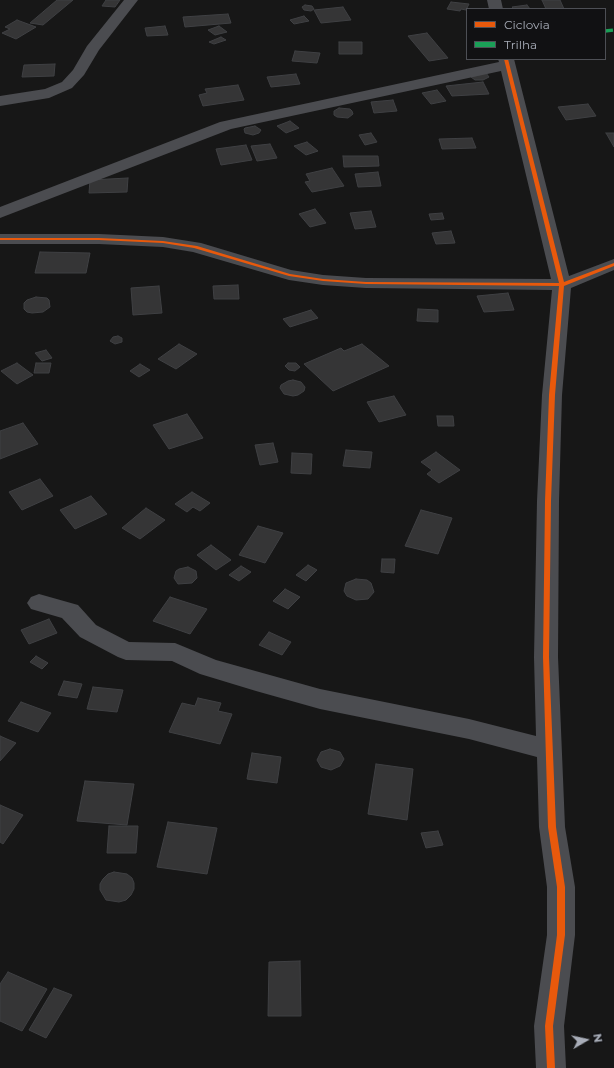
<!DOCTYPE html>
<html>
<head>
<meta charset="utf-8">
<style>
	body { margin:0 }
	#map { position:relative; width:614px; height:1068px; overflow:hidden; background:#171717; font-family:Montserrat,sans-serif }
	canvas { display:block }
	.legend { position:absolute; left:466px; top:8px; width:140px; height:52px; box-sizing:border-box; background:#111113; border:1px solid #4d4f55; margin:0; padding:5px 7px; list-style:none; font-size:12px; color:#a8adb8 }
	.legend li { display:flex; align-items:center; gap:8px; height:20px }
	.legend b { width:20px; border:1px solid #4d4f55 }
	.north { position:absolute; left:566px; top:1020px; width:40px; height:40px; -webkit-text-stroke:3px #111113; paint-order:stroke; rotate:81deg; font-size:11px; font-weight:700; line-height:16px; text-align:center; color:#a8adb8 }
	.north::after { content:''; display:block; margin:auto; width:14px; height:18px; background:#a8adb8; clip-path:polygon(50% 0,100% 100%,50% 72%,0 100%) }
</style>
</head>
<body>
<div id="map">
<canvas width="614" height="1068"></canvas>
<ul class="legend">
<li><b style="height:5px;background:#e8590c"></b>Ciclovia</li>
<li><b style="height:5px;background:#1a9f57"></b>Trilha</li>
</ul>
<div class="north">N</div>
</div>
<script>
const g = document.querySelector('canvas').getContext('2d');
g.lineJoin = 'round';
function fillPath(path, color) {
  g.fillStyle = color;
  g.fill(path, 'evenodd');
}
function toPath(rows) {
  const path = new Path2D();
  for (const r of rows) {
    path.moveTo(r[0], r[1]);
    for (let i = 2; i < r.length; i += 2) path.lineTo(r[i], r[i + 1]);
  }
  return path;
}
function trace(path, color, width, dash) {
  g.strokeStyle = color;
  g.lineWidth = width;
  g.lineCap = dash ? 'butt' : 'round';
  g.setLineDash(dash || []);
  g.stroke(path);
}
const building = toPath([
	[57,0,73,0,43,25,30,23,57,0],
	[106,0,120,0,115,7,102,6,106,0],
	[542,0,560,0,564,9,546,9,542,0],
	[451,2,469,4,466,10,461,9,460,11,447,9,451,2],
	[305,5,312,6,314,9,311,11,304,10,302,7,305,5],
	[527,5,530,9,514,9,512,7,527,5],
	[343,7,351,20,321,23,314,10,343,7],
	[228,14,231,23,185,27,183,17,228,14],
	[304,16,309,21,294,24,290,20,304,16],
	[17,20,36,27,16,39,2,33,10,29,5,27,17,20],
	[165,26,168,35,147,36,145,28,165,26],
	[219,26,227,32,215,35,208,30,219,26],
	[427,33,448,58,429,61,408,36,427,33],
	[221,37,226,40,214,44,209,42,221,37],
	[339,42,362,42,362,54,339,54,339,42],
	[295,51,320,53,317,63,292,61,295,51],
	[55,64,54,76,22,77,24,65,55,64],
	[486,73,489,77,483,80,475,80,471,77,486,73],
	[296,74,300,84,271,87,267,77,296,74],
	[483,82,489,94,452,96,446,86,483,82],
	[238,85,244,100,203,106,199,95,207,93,205,89,238,85],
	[437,90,446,101,431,104,422,93,437,90],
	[393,100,397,111,374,113,371,102,393,100],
	[588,104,596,116,566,120,558,107,588,104],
	[339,108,350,109,352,111,353,114,348,118,337,117,334,115,334,111,339,108],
	[290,121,299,128,286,133,277,126,290,121],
	[255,126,261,130,259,133,253,135,245,133,244,129,245,128,255,126],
	[371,133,377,142,365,145,359,135,371,133],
	[606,133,614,133,614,147,606,133],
	[472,138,476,148,442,149,439,139,472,138],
	[307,142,318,151,306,155,294,146,307,142],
	[270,144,277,158,257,161,251,146,270,144],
	[246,145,252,160,221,165,216,149,246,145],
	[343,156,378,156,379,166,344,167,343,156],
	[332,168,344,186,312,192,305,182,310,181,306,174,332,168],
	[378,172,381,186,358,187,355,174,378,172],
	[128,178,127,192,89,193,90,180,128,178],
	[315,209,326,223,310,227,299,214,315,209],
	[371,211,376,227,355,229,350,213,371,211],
	[442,213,444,219,431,220,429,214,442,213],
	[451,231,455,243,436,244,432,233,451,231],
	[40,252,90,253,86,273,35,273,40,252],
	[238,285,239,299,214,299,213,286,238,285],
	[159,286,162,313,133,315,131,288,159,286],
	[508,293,514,310,484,312,477,296,508,293],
	[36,297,47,298,49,300,50,307,43,312,32,313,27,312,24,309,24,303,27,300,36,297],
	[418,309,438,310,438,322,417,321,418,309],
	[311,310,318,318,290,327,283,319,311,310],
	[118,336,122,338,122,342,115,344,110,341,113,337,118,336],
	[179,344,197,354,176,369,158,359,179,344],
	[362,344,389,366,333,391,304,364,341,348,344,351,362,344],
	[46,350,52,358,42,361,35,353,46,350],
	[17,363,33,375,17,384,1,371,17,363],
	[36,363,51,363,49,373,34,373,36,363],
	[288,363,296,363,300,367,295,371,289,370,285,366,288,363],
	[140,364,150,370,139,377,130,371,140,364],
	[293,380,301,382,305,387,304,391,298,395,293,396,284,394,280,388,281,385,288,381,293,380],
	[394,396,406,415,379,422,367,402,394,396],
	[187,414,203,438,169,449,153,425,187,414],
	[437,416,453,416,454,426,438,426,437,416],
	[23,423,38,444,0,459,0,431,23,423],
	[273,443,278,462,260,465,255,445,273,443],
	[346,450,372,452,370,468,343,466,346,450],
	[436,452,460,470,439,483,427,474,432,470,421,462,436,452],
	[292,453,312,454,311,474,291,473,292,453],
	[40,479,53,496,22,510,9,492,40,479],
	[192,492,210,503,200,511,193,507,187,512,175,504,192,492],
	[91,496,107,514,75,529,60,510,91,496],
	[146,508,165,520,140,539,122,528,146,508],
	[421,510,452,518,438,554,405,546,421,510],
	[258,526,283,533,265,563,239,555,258,526],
	[211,545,231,560,216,570,197,555,211,545],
	[382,559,395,559,394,573,381,572,382,559],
	[308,565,317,570,306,581,296,575,308,565],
	[241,566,251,572,239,581,229,575,241,566],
	[188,567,196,571,197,578,192,583,178,584,174,578,176,571,179,569,188,567],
	[356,579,367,580,371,583,374,592,368,599,356,600,347,596,344,591,346,583,356,579],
	[285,589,300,597,288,609,273,601,285,589],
	[170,597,207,609,190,634,153,621,170,597],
	[49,619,57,633,29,644,21,630,49,619],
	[269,632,291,642,282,655,259,645,269,632],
	[36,656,48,663,42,669,30,662,36,656],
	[64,681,82,684,77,698,58,695,64,681],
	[93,687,123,690,117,712,87,709,93,687],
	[198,698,221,703,218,711,232,714,220,744,169,732,182,703,195,706,198,698],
	[21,702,51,713,38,732,8,721,21,702],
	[0,736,16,743,0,761,0,736],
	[330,749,340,752,344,759,340,766,331,770,321,767,317,760,321,752,330,749],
	[252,753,281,757,277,783,247,779,252,753],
	[376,764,413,769,407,820,368,814,376,764],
	[85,781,134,784,127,825,77,821,85,781],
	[0,805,23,815,3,844,0,842,0,805],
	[168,822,217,828,207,874,157,867,168,822],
	[109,826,138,826,136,853,107,853,109,826],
	[438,831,443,845,426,848,421,833,438,831],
	[114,872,127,874,132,878,134,883,134,889,131,895,126,900,119,902,106,900,100,890,100,884,103,879,108,874,114,872],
	[300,961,301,1016,268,1016,269,962,300,961],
	[8,972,47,989,22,1031,0,1021,0,984,8,972],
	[54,988,72,995,46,1038,29,1030,54,988]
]);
const minor = toPath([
	[124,0,138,0,99,50,84,75,72,88,49,98,0,106,0,96,45,89,62,82,73,70,87,46,124,0],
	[487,0,501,0,503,9,489,9,487,0],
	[498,59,514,59,569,276,614,259,614,270,571,288,562,395,559,501,558,657,565,827,575,887,575,935,564,1026,566,1068,536,1068,534,1026,547,935,547,887,539,827,537,757,469,739,320,709,256,691,200,674,172,661,126,660,118,657,80,637,62,618,31,609,27,603,31,597,39,594,78,605,96,625,129,642,175,643,216,660,320,689,469,719,536,736,534,657,537,501,542,395,552,290,366,288,323,285,289,280,193,252,163,247,99,244,0,244,0,234,99,234,163,237,201,243,291,270,323,275,366,278,551,279,501,71,231,129,0,218,0,207,220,122,499,62,498,59]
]);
const quiet = toPath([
	[605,31,614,30]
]);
const cycleway = toPath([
	[504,59,508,59,564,282,614,263,614,266,564,286,555,395,551,501,549,657,556,827,565,887,565,935,553,1026,555,1068,547,1068,545,1026,557,935,557,887,548,827,543,657,545,501,549,395,559,286,366,284,323,281,289,276,194,248,163,243,99,240,0,240,0,238,99,238,163,241,197,246,290,274,323,279,366,282,559,283,504,59]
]);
fillPath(building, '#353536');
trace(building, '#3f4043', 1);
fillPath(minor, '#4b4c50');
trace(quiet, '#1a9f57', 3.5, [8, 3.5]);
fillPath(cycleway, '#e8590c');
</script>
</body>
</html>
